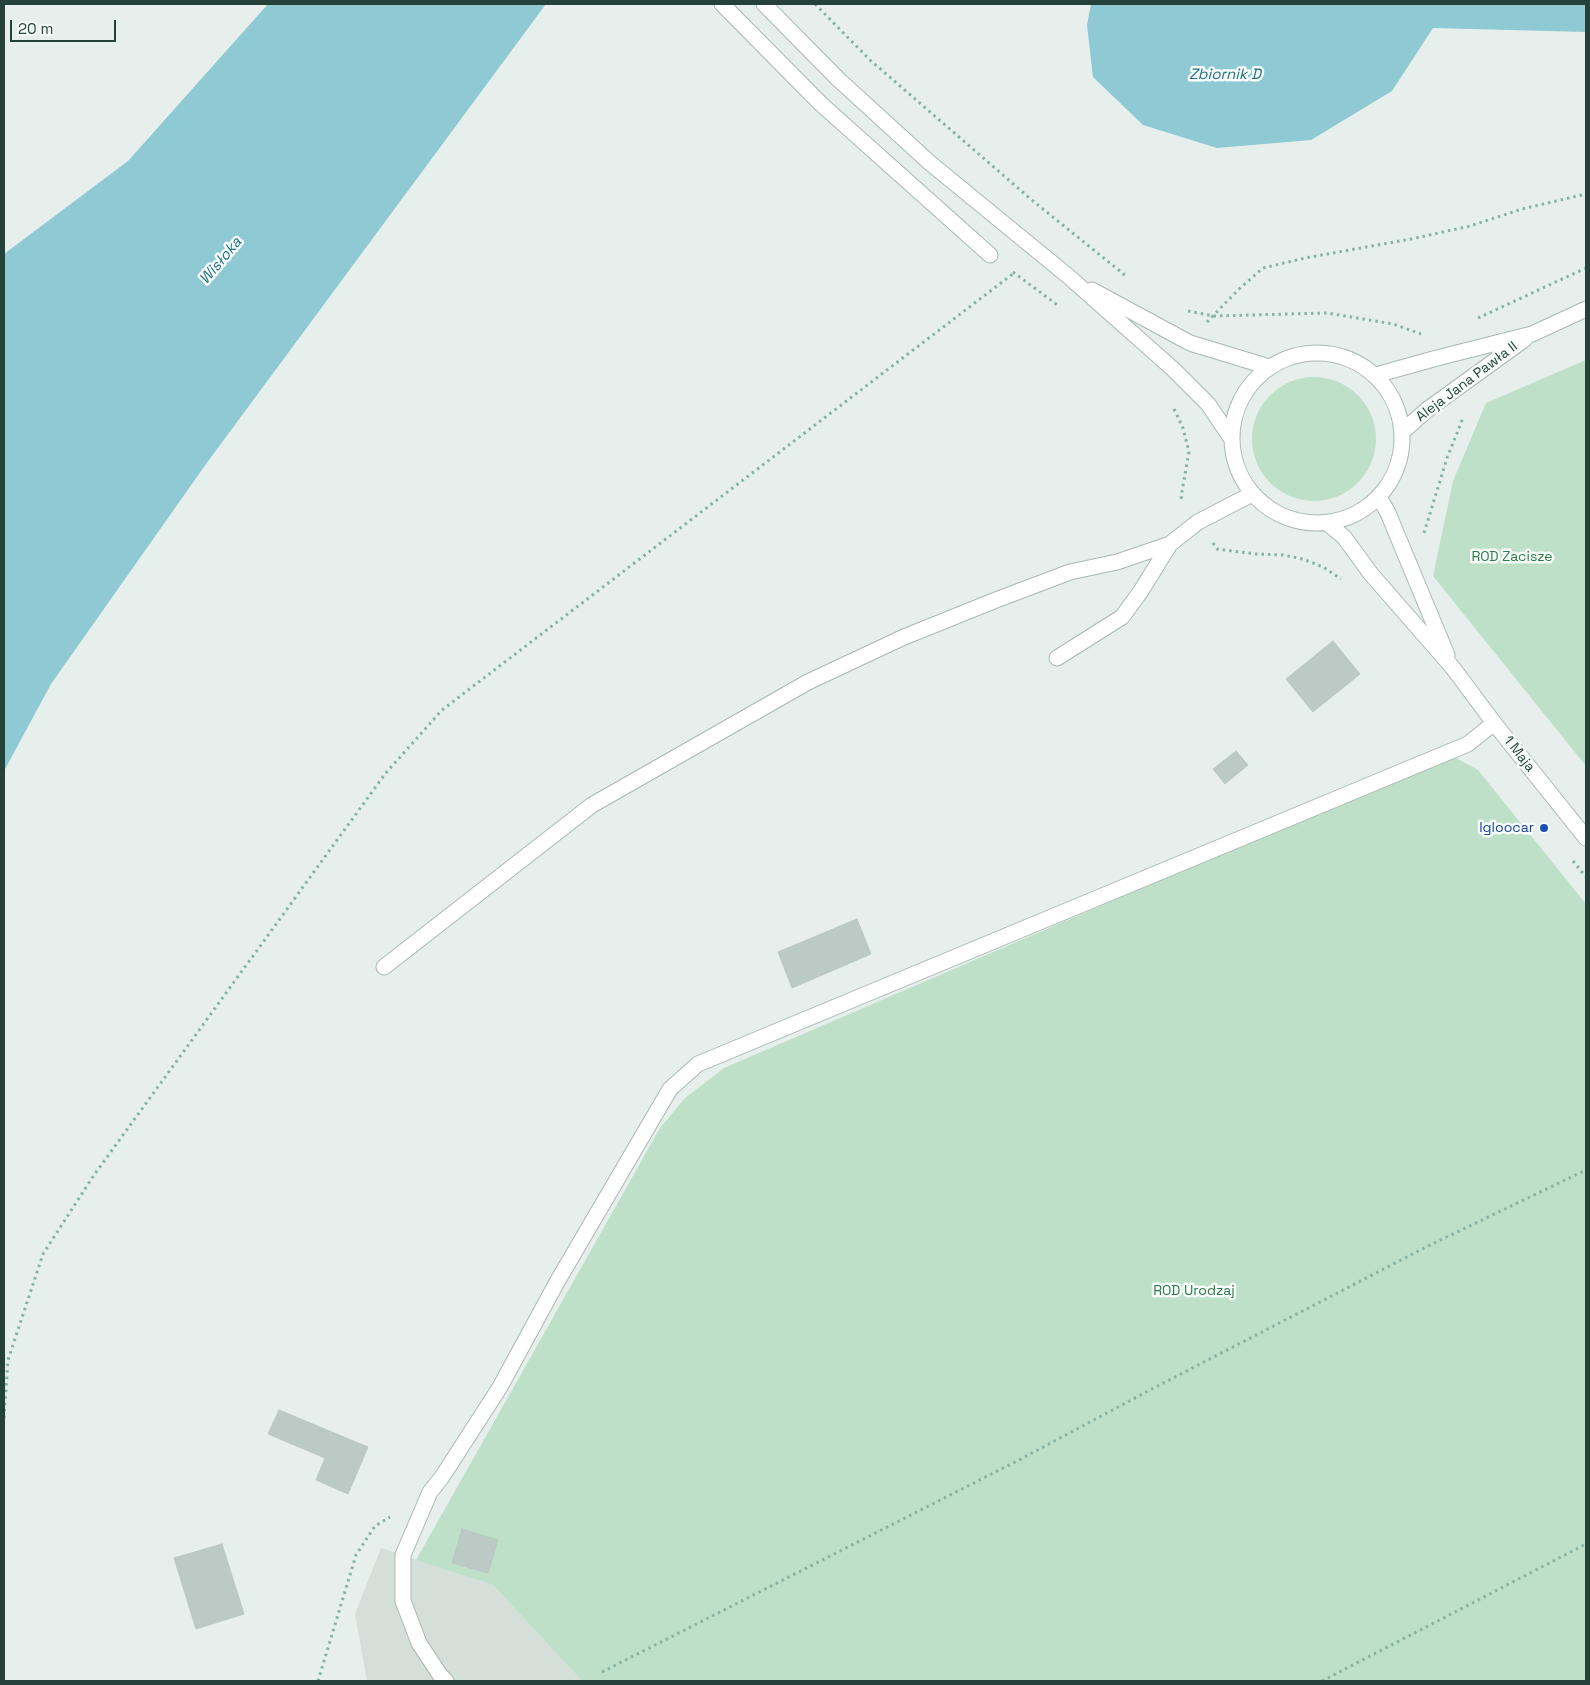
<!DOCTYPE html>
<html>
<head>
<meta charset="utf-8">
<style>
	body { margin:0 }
	#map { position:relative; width:1590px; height:1685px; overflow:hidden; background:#e6efeb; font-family:"Space Grotesk",sans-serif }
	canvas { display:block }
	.frame { position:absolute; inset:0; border:5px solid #24423a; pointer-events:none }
	.scale { position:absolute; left:10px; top:20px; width:106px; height:22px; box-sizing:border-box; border:2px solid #24423a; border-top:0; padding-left:6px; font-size:15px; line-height:18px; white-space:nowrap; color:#24423a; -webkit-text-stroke:4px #f7fbf9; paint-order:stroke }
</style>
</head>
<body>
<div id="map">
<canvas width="1590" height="1685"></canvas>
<div class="frame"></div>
<div class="scale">20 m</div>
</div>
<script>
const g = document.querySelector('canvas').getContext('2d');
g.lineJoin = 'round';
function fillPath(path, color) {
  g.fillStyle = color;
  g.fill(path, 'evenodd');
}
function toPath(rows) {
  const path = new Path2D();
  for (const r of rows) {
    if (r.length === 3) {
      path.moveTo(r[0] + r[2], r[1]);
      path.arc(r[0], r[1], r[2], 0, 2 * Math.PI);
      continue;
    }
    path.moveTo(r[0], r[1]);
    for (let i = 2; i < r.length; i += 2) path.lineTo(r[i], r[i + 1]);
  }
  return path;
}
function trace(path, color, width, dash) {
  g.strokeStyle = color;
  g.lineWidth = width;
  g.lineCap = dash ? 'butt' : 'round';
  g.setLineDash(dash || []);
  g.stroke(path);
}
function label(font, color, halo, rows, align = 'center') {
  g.font = font + ' "Space Grotesk",sans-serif';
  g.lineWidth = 5;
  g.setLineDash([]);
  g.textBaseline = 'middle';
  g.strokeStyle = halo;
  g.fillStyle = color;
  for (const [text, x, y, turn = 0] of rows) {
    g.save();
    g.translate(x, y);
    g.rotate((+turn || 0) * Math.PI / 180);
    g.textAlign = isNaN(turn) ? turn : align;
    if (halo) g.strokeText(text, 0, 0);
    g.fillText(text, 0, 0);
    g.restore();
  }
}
const built = toPath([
	[381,1548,493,1585,582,1681,367,1681,355,1614]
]);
const green = toPath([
	[1586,360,1586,766,1433,576,1453,481,1486,403],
	[1314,439,62],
	[1451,755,1478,770,1586,904,1586,1681,582,1681,493,1585,416,1560,660,1128,685,1098,724,1068]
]);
const water = toPath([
	[268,4,546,4,206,464,51,684,4,771,4,254,128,161],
	[1091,4,1586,4,1586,32,1433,28,1392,91,1311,140,1217,148,1143,125,1093,77,1087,25]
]);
const building = toPath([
	[1333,641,1360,674,1313,712,1286,679,1333,641],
	[1236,751,1248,765,1225,784,1213,769,1236,751],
	[857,919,871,954,792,988,778,952,857,919],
	[279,1410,368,1447,348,1494,316,1480,325,1458,268,1434,279,1410],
	[462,1529,498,1540,488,1573,452,1563,462,1529],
	[222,1544,244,1614,196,1629,174,1558,222,1544]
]);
const path = toPath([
	[815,4,870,60,1033,201,1126,276],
	[1013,272,1060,307],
	[1188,311,1213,316,1327,313,1393,324,1421,334],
	[1478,318,1586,268],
	[1207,322,1238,290,1263,268,1305,258,1411,239,1470,226,1522,209,1586,194],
	[1174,409,1183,428,1189,452,1181,497,1184,501],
	[1424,533,1447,458,1463,418],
	[1213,543,1217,549,1256,554,1283,555,1303,559,1323,567,1341,579],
	[1573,861,1586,877],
	[4,1418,8,1360,43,1254,94,1175,385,774,442,710,1014,273],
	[602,1672,1019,1460,1148,1391,1428,1246,1586,1170],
	[318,1681,356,1555,375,1526,390,1517],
	[1322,1681,1586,1544]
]);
const minor = toPath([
	[722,4,821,104,990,255],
	[764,4,838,79,930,163,1068,276,1173,369,1208,404,1231,438],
	[1092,290,1190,343,1269,367],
	[1317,438,85],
	[1376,375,1437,358,1532,334,1586,309],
	[1403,431,1428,409,1525,339],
	[1379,497,1388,513,1447,655],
	[1327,523,1344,537,1371,574,1453,668,1494,723,1586,838],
	[1057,658,1122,617,1141,591,1170,544],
	[384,967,592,805,808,682,904,637,996,600,1070,572,1117,562,1170,544,1198,522,1252,494],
	[446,1681,440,1675,419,1643,403,1601,403,1555,430,1492,442,1477,500,1387,557,1282,670,1089,698,1064,1468,744,1494,723]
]);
const markers = [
	[1544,828,5,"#1a4fb4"]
];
const streetNames = [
	["Aleja Jana Pawła II",1467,382,-37],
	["1 Maja",1519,754,52]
];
const parkNames = [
	["ROD Zacisze",1512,557],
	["ROD Urodzaj",1194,1291]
];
const transitNames = [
	["Igloocar",1534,828]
];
const waterNames = [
	["Zbiornik D",1225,75],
	["Wisłoka",221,261,-50]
];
fillPath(built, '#d4dfda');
fillPath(green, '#bfe0c8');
fillPath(water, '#8ec9d4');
fillPath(building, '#bbcac4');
trace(building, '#b8c9c2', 1);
trace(minor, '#a8b8b2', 17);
trace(path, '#86b3a5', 3, [2.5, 4]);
trace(minor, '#fff', 15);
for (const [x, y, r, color] of markers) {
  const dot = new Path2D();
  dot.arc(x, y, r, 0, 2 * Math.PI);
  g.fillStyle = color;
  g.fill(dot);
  trace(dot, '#f7fbf9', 2);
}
label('14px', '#24423a', '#f7fbf9', streetNames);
label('14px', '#2d7a4b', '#f7fbf9', parkNames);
label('14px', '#164399', '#f7fbf9', transitNames, 'right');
label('italic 15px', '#1c6f80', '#f7fbf9', waterNames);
</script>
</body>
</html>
